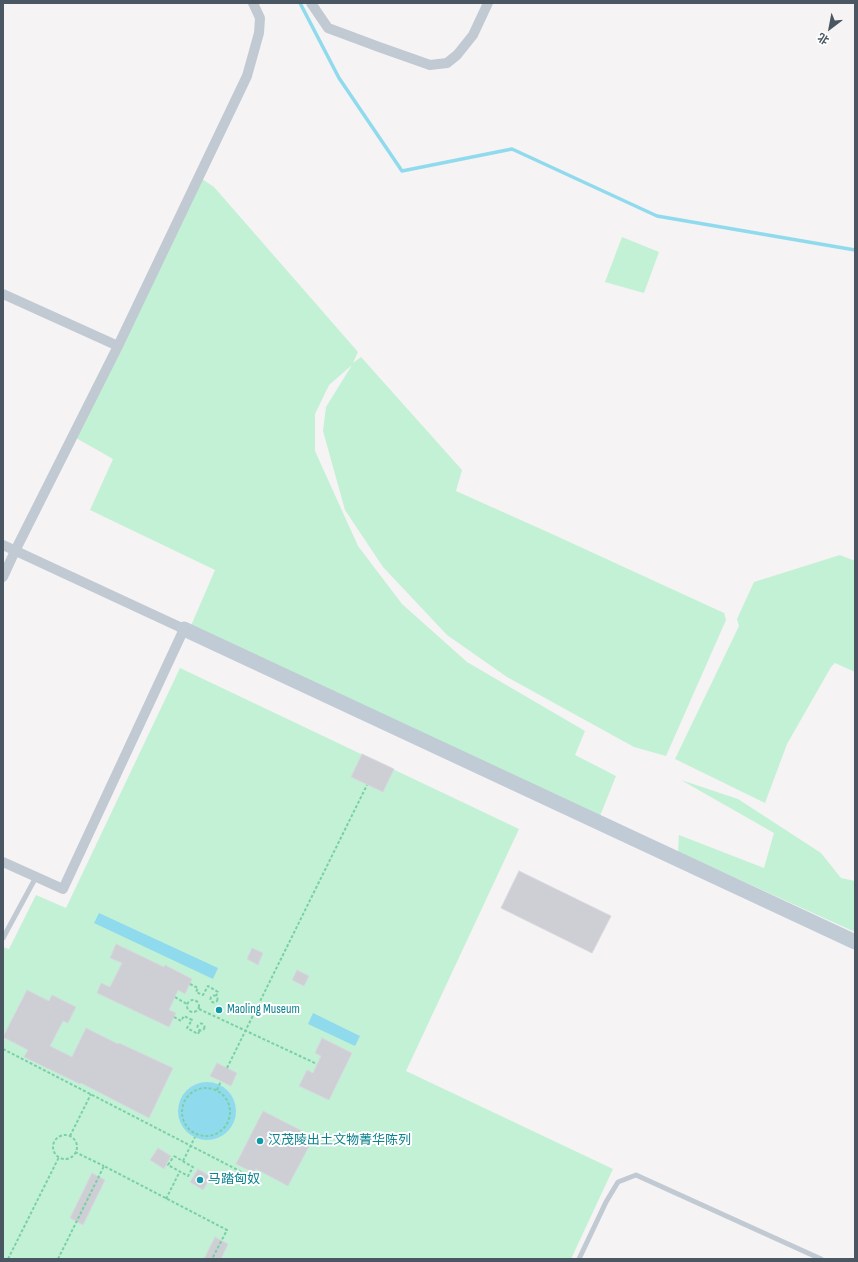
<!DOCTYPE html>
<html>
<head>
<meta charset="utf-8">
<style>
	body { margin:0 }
	#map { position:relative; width:858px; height:1262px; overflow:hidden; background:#f5f3f3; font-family:"Sofia Sans Condensed","Noto Sans SC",sans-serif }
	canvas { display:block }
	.frame { position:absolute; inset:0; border:4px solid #4a5661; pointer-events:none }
	.north { position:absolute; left:810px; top:8px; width:40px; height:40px; -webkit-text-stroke:3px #fff; paint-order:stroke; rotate:212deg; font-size:11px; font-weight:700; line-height:16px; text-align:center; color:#4a5661 }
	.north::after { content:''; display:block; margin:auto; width:14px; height:18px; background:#4a5661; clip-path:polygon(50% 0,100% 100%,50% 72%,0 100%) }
</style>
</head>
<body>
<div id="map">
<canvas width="858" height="1262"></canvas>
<div class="frame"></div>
<div class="north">北</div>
</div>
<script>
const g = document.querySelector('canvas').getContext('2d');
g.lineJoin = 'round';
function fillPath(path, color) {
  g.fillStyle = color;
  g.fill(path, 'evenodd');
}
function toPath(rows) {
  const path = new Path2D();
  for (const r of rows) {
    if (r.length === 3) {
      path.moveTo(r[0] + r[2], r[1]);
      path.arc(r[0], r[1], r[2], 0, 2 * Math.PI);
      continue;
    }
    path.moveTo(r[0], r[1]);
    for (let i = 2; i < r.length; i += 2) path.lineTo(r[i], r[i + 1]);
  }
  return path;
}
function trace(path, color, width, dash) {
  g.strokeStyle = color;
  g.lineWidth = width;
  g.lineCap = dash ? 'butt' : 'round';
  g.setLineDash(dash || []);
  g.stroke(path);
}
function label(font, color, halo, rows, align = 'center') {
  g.font = font + ' "Sofia Sans Condensed","Noto Sans SC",sans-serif';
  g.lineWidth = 4;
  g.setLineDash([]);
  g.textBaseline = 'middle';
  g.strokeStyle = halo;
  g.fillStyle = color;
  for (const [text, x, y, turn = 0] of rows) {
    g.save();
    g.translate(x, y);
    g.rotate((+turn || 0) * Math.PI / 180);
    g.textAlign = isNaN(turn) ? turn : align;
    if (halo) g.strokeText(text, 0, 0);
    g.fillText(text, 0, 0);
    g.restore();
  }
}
const green = toPath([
	[199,177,214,187,358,352,353,363,361,357,462,470,456,491,552,534,724,613,726,620,666,756,634,747,507,677,447,635,383,567,345,510,323,431,326,407,352,365,329,385,315,414,315,451,358,546,402,604,467,662,585,731,575,755,616,776,600,816,190,628,215,570,90,510,113,459,76,438],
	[622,237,659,252,644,293,605,282],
	[840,555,855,561,855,672,835,663,831,667,787,744,765,803,675,759,739,626,737,619,754,582],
	[180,668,519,829,406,1071,613,1169,571,1259,3,1259,3,947,9,949,36,895,66,908],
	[681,780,738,799,821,853,841,878,855,881,855,932,678,852,679,835,764,868,774,833]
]);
const water = toPath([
	[99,913,218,968,213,979,94,923],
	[313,1013,360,1036,355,1046,308,1024],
	[207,1111,29]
]);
const stream = toPath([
	[300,3,339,78,402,171,512,149,657,216,855,250]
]);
const building = toPath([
	[362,754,394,769,383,792,351,777,362,754],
	[519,871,611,916,592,953,501,908,519,871],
	[116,944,164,967,165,965,192,979,185,994,178,990,169,1010,176,1013,169,1027,97,993,101,983,110,987,122,963,110,958,116,944],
	[252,948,263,953,258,965,247,959,252,948],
	[297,970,309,976,304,986,292,980,297,970],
	[27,990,49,1001,52,995,76,1007,68,1023,63,1021,50,1046,72,1057,86,1028,118,1044,119,1043,173,1068,149,1118,81,1083,80,1084,24,1057,28,1050,3,1037,27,990],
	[322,1038,352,1053,329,1100,299,1086,307,1070,313,1073,321,1056,315,1053,322,1038],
	[217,1063,237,1073,231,1086,210,1076,217,1063],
	[263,1111,314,1137,288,1186,256,1169,254,1173,236,1164,263,1111],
	[158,1148,171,1156,164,1169,150,1160,158,1148],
	[198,1169,211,1177,203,1190,190,1182,198,1169],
	[92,1173,105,1180,83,1225,70,1218,92,1173],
	[215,1237,228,1244,221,1259,204,1259,215,1237]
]);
const path = toPath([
	[190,984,198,988,196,992,203,995,208,986,218,992,216,996],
	[214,999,3.5],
	[175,997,187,1004],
	[193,1006,6],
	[199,1009,317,1064],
	[174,1017,181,1021,184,1016,192,1020,187,1028,198,1034,200,1030],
	[201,1027,3.5],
	[3,1049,261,1182],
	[227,1068,367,785],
	[206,1112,24],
	[217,1090,221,1081],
	[65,1147,12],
	[70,1136,91,1094],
	[75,1152,104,1166],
	[174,1156,193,1167,188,1176,168,1165,174,1156],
	[183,1161,195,1137],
	[166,1199,180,1171],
	[8,1259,59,1157],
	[58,1259,104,1166,227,1230,212,1259]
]);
const service = toPath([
	[3,938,36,877],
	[579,1259,606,1202,618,1182,636,1175,821,1259]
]);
const minor = toPath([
	[311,3,328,28,379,47,430,65,447,63,457,55,473,35,488,3],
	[3,294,118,346],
	[3,545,184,629,63,889,3,862],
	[3,577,15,551,118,346,247,76,259,33,260,18,253,3]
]);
const secondary = toPath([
	[184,629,855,942]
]);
const markers = [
	[219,1010,4,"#0f9aa8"],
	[260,1141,4,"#0f9aa8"],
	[200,1180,4,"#0f9aa8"]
];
const cultureNames = [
	["Maoling Museum",227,1010],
	["汉茂陵出土文物菁华陈列",268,1141],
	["马踏匈奴",208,1180]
];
fillPath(green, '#c3f1d5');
fillPath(water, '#90daee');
trace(stream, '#90daee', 3.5);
fillPath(building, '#cdcfd5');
trace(building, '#d7d9de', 1);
trace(path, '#7ad0a6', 2, [3, 2]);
trace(service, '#c1cad2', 5);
trace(minor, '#c1cad2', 10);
trace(secondary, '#c1cbd6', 15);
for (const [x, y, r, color] of markers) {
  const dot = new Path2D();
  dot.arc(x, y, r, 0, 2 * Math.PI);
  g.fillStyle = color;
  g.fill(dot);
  trace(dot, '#fff', 1.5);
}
label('13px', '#0d838f', '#fff', cultureNames, 'left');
</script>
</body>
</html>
